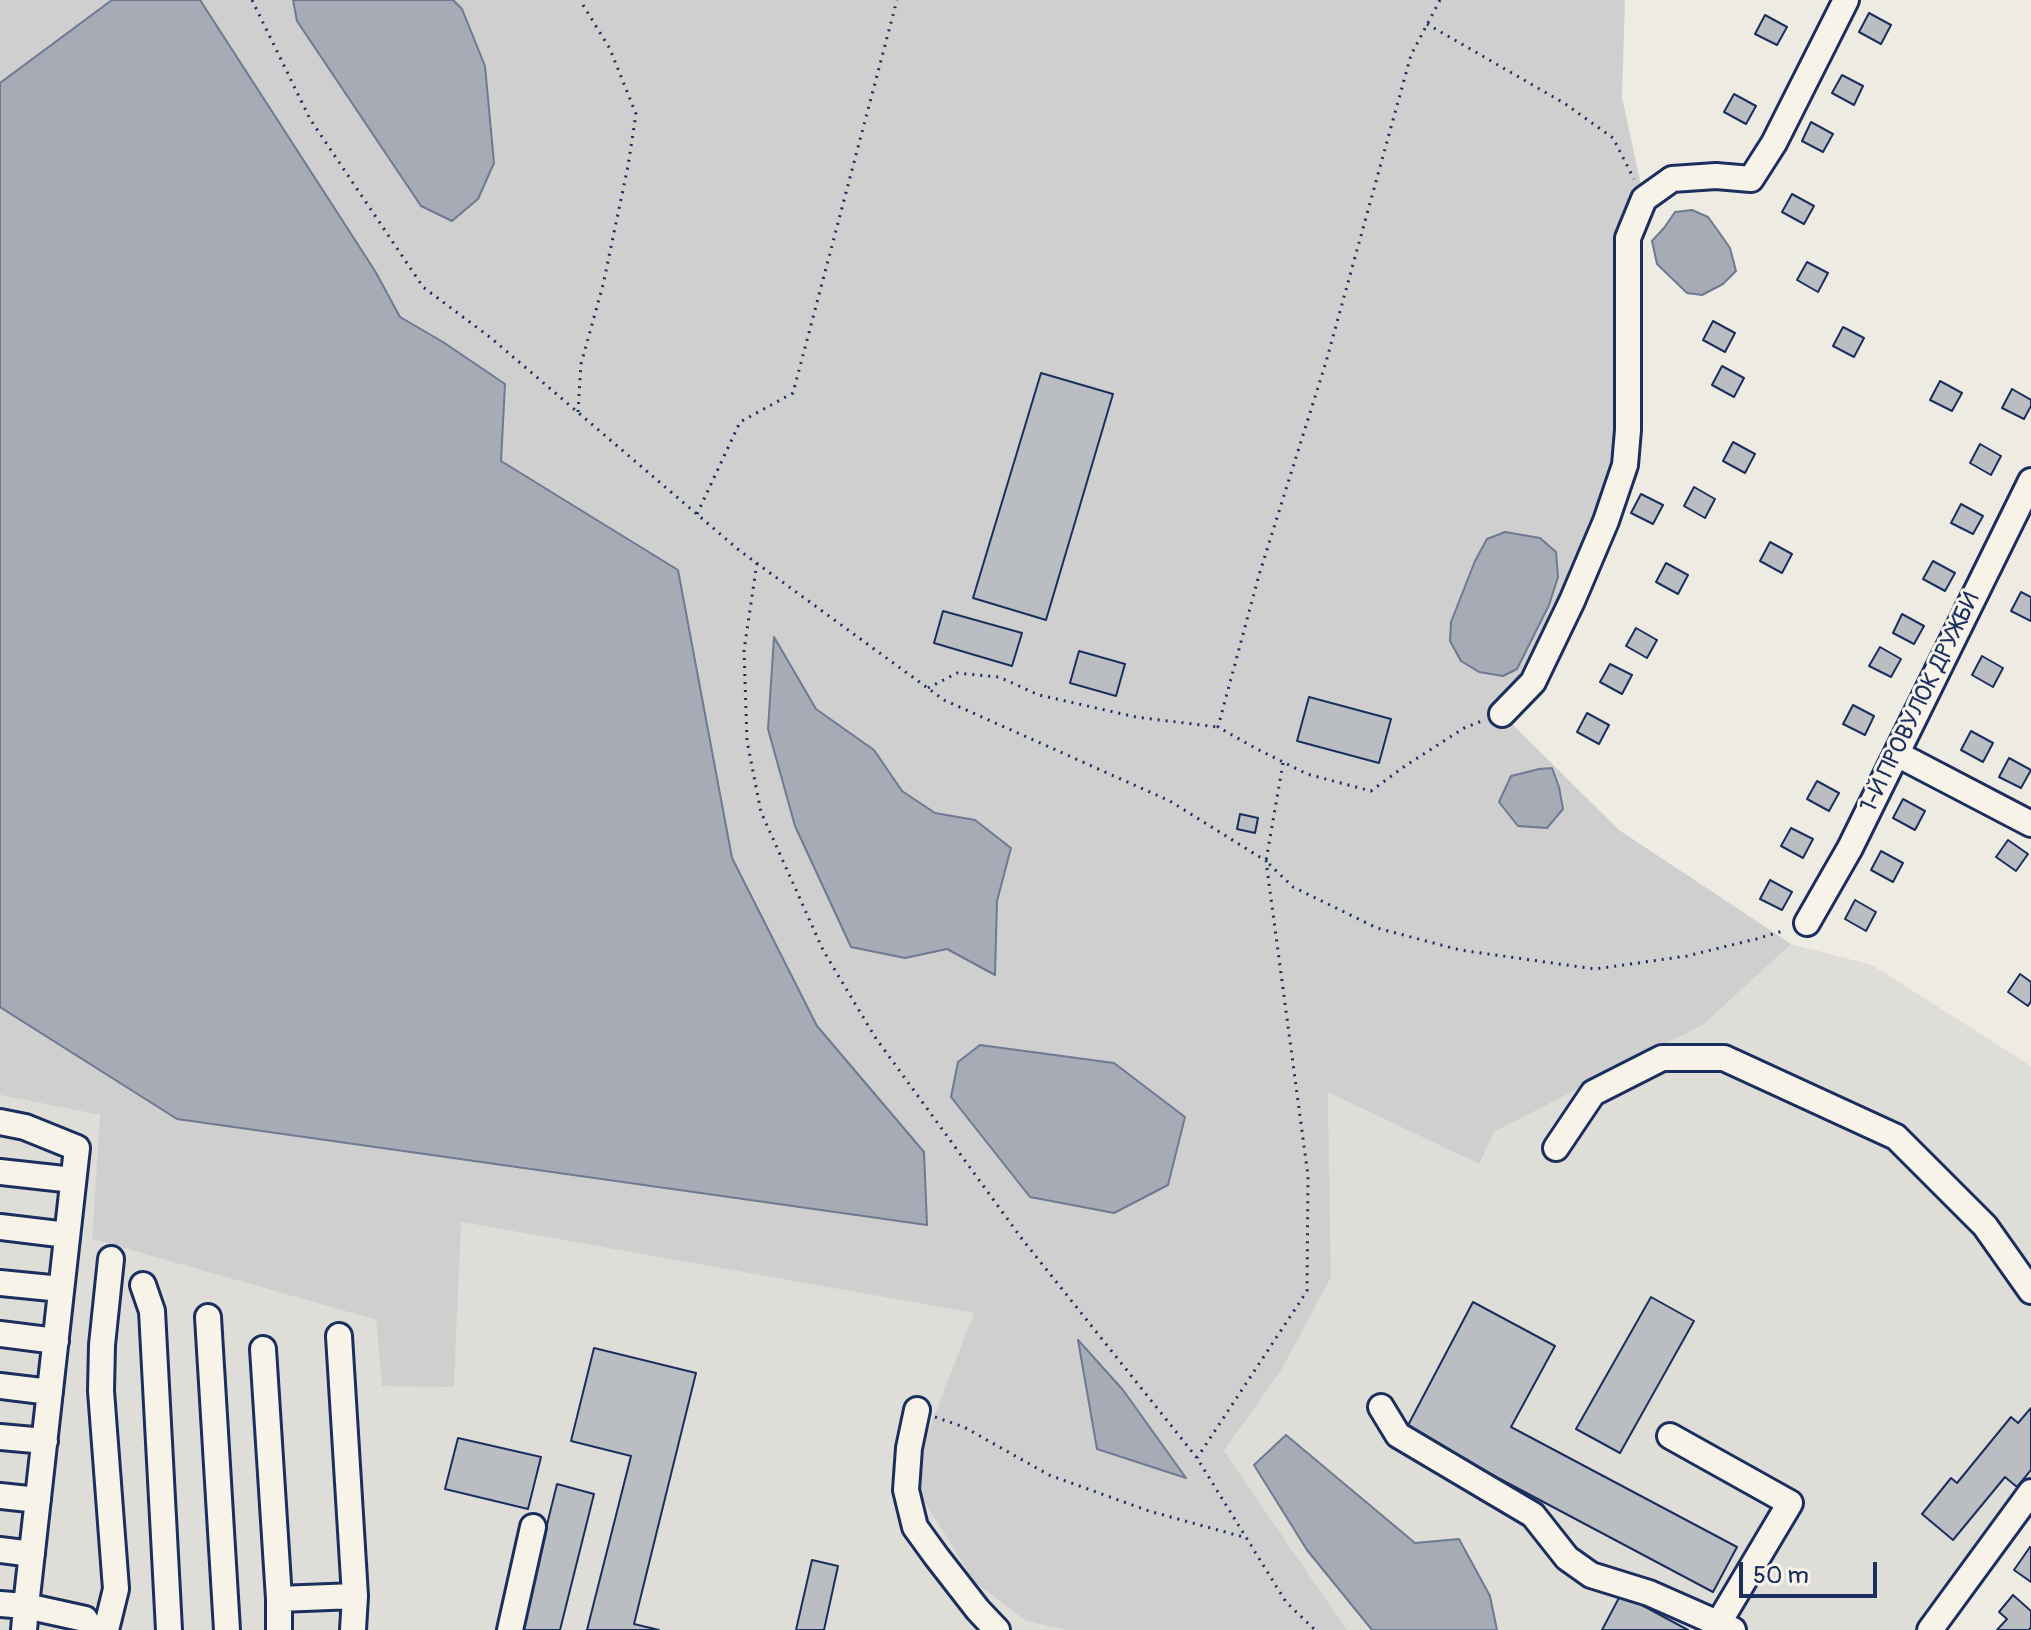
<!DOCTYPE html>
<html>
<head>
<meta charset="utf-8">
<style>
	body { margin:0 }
	#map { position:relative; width:2031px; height:1630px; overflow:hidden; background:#eeebe2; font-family:Pangolin,sans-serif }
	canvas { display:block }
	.scale { position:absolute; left:1739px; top:1562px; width:138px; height:36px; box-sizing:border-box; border:4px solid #1b2f5e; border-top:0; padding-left:10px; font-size:24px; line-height:28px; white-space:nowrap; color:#1b2f5e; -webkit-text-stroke:6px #f7f3e8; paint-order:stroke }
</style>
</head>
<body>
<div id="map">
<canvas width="2031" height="1630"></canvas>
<div class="scale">50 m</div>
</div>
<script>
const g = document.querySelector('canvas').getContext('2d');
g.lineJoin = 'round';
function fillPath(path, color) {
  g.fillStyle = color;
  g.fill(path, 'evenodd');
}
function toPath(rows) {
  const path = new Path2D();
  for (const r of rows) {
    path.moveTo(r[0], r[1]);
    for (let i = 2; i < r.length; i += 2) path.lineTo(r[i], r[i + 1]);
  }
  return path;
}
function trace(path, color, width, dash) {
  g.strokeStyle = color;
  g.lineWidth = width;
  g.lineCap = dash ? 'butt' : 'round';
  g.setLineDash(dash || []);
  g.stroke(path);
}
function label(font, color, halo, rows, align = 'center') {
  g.font = font + ' Pangolin,sans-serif';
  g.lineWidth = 6;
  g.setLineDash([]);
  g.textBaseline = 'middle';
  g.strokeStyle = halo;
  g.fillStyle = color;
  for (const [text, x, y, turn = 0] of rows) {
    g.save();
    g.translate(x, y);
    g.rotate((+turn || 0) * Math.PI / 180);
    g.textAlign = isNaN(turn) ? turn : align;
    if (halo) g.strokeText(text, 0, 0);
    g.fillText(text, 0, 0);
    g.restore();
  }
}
const built = toPath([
	[1791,944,1872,965,2031,1066,2031,1492,1930,1630,1347,1630,1224,1451,1282,1369,1331,1277,1328,1091,1494,1132,1703,1025],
	[0,1095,100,1115,92,1239,376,1320,382,1386,454,1386,460,1222,975,1313,926,1437,1026,1621,1066,1630,0,1630]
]);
const green = toPath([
	[0,0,1625,0,1622,97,1644,199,1628,238,1628,430,1606,521,1502,714,1619,830,1791,944,1703,1025,1494,1132,1479,1164,1328,1092,1331,1277,1282,1369,1224,1451,1347,1630,1066,1630,1026,1621,974,1581,918,1491,926,1437,974,1313,461,1222,454,1387,382,1386,376,1320,92,1239,100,1115,0,1095]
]);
const water = toPath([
	[112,0,200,0,375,271,400,317,443,342,505,384,501,461,678,570,732,858,817,1026,924,1152,927,1225,177,1119,0,1007,0,83,112,0],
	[293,0,453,0,462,9,485,66,494,163,478,199,452,221,421,206,297,21,293,0],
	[1692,210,1708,217,1721,235,1730,248,1736,271,1723,284,1702,295,1687,293,1657,264,1652,241,1664,228,1675,212,1692,210],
	[1505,532,1540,538,1556,552,1558,577,1549,605,1517,669,1503,676,1479,672,1461,661,1450,641,1451,622,1475,561,1487,539,1505,532],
	[774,637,816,709,874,750,902,791,935,813,975,820,1011,848,997,901,995,975,947,949,905,958,851,947,795,826,768,729,774,637],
	[1552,768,1559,787,1563,809,1547,828,1518,826,1499,802,1511,776,1539,769,1552,768],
	[980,1045,1114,1063,1185,1117,1168,1185,1114,1213,1030,1197,951,1097,958,1062,980,1045],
	[1078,1340,1123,1390,1186,1478,1097,1449,1078,1340],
	[1286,1435,1415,1543,1459,1539,1490,1596,1497,1630,1372,1630,1307,1550,1254,1465,1286,1435]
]);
const building = toPath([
	[1869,13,1891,25,1881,44,1859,32,1869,13],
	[1765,15,1787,27,1777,45,1755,34,1765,15],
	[1842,75,1863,86,1854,105,1832,93,1842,75],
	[1734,94,1756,106,1746,124,1724,112,1734,94],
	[1811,122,1833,134,1823,152,1802,141,1811,122],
	[1792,194,1814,206,1804,224,1782,212,1792,194],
	[1807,262,1828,273,1818,292,1797,280,1807,262],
	[1713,321,1735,333,1725,352,1703,340,1713,321],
	[1843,327,1864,338,1854,357,1833,346,1843,327],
	[1722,366,1744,378,1734,397,1712,385,1722,366],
	[1041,373,1113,394,1046,620,973,598,1041,373],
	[1940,381,1962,393,1952,411,1930,400,1940,381],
	[2012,389,2031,400,2031,406,2024,419,2002,408,2012,389],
	[1733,442,1755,454,1745,473,1723,461,1733,442],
	[1980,444,2001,456,1991,475,1970,463,1980,444],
	[1694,487,1715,499,1705,518,1684,506,1694,487],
	[1641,494,1663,505,1653,524,1631,513,1641,494],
	[1961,504,1983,516,1973,534,1951,523,1961,504],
	[1770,542,1792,554,1782,573,1760,561,1770,542],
	[1933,561,1955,573,1945,591,1923,579,1933,561],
	[1666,563,1688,575,1678,594,1656,582,1666,563],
	[2021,592,2031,597,2031,621,2011,611,2021,592],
	[943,611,1022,633,1012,666,934,643,943,611],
	[1902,614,1924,626,1914,644,1893,633,1902,614],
	[1636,628,1657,640,1647,658,1626,646,1636,628],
	[1880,647,1901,659,1891,677,1869,666,1880,647],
	[1079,651,1125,664,1116,696,1070,683,1079,651],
	[1982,656,2003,668,1993,687,1972,675,1982,656],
	[1610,664,1632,675,1622,694,1600,682,1610,664],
	[1309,697,1391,719,1379,763,1297,741,1309,697],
	[1853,705,1874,716,1865,735,1843,724,1853,705],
	[1587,713,1609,725,1599,744,1577,732,1587,713],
	[1971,731,1993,743,1983,762,1961,750,1971,731],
	[2009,758,2031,770,2021,788,1999,777,2009,758],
	[1817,781,1839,793,1829,811,1807,799,1817,781],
	[1903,799,1925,811,1915,830,1893,818,1903,799],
	[1240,814,1258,818,1255,833,1237,829,1240,814],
	[1791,828,1813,839,1803,858,1781,846,1791,828],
	[2008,840,2028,854,2016,871,1996,857,2008,840],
	[1881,851,1903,863,1893,882,1871,870,1881,851],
	[1770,880,1792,892,1782,910,1760,899,1770,880],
	[1855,900,1876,912,1866,931,1845,919,1855,900],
	[2020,974,2031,982,2031,1001,2028,1006,2008,992,2020,974],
	[1651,1297,1694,1321,1620,1453,1576,1429,1651,1297],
	[1473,1302,1555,1346,1511,1427,1737,1547,1713,1592,1406,1429,1473,1302],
	[594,1348,696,1373,634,1624,659,1630,587,1630,631,1456,571,1441,594,1348],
	[2031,1408,2031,1470,2017,1487,2005,1477,1953,1540,1922,1514,1951,1478,1957,1483,2011,1417,2018,1423,2031,1408],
	[458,1438,541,1457,528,1509,445,1489,458,1438],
	[557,1484,594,1494,560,1630,521,1630,557,1484],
	[2030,1547,2031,1548,2031,1582,2014,1570,2030,1547],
	[812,1560,838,1566,824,1630,796,1630,812,1560],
	[1621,1594,1688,1630,1602,1630,1621,1594],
	[2013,1595,2031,1611,2031,1627,2029,1630,1997,1630,2007,1619,1999,1612,2013,1595]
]);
const path = toPath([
	[252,0,310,119,423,287,491,338,740,551,944,700,1170,801,1266,861,1308,1176,1307,1291,1197,1458],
	[1440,0,1411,55,1326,362,1259,575,1218,727,1255,748,1307,774,1371,791,1405,766,1464,728,1482,721],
	[1427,24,1564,103,1613,138,1634,179],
	[578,412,581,364,603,285,628,166,636,114,610,49,580,0],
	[697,514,740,422,793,393,897,0],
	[757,563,744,650,747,741,761,812,823,950,875,1037,1022,1239,1197,1458,1286,1602,1315,1630],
	[928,688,957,673,999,677,1039,695,1136,717,1217,727],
	[1283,763,1266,861,1293,887,1377,928,1460,950,1595,969,1687,956,1756,939,1786,930],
	[935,1417,964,1427,1049,1475,1149,1511,1247,1538]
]);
const minor = toPath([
	[1502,714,1533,682,1572,601,1606,521,1625,465,1628,430,1628,238,1644,199,1672,179,1716,176,1751,179,1774,143,1846,0],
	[1897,754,2031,824],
	[1807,923,1850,848,2031,481],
	[0,1122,25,1127,77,1148,26,1606,85,1619,92,1630],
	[1556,1148,1593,1093,1662,1058,1724,1058,1896,1137,1985,1226,2031,1291],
	[0,1172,73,1180],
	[0,1227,67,1235],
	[0,1283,61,1289],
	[143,1285,152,1311,169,1630],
	[208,1317,227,1630],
	[0,1334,56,1341],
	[263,1349,279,1599,279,1630],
	[0,1386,50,1392],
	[1381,1407,1398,1435,1533,1515,1567,1558,1591,1575,1649,1593,1733,1630],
	[917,1410,909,1448,906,1490,915,1527,936,1556,978,1610,997,1630],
	[1670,1436,1790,1503,1718,1624],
	[0,1437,45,1441],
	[0,1496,38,1500],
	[0,1550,32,1554],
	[279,1599,355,1596,339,1336],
	[0,1604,26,1606,24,1630],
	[106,1630,116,1589,101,1391,102,1345,111,1259],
	[353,1630,355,1596],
	[510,1630,533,1527],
	[1930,1630,2031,1492]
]);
const streetNames = [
	["1-Й ПРОВУЛОК ДРУЖБИ",1921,703,-64]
];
fillPath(built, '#deddd8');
fillPath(green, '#cfcfcf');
fillPath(water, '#a6abb5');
trace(water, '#6e7992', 2);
fillPath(building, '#babdc2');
trace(building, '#1b2f5e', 2);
trace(minor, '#1b2f5e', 30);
trace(path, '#1b2f5e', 3, [2, 6]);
trace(minor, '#f7f3e8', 24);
label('24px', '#1b2f5e', '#f7f3e8', streetNames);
</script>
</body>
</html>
